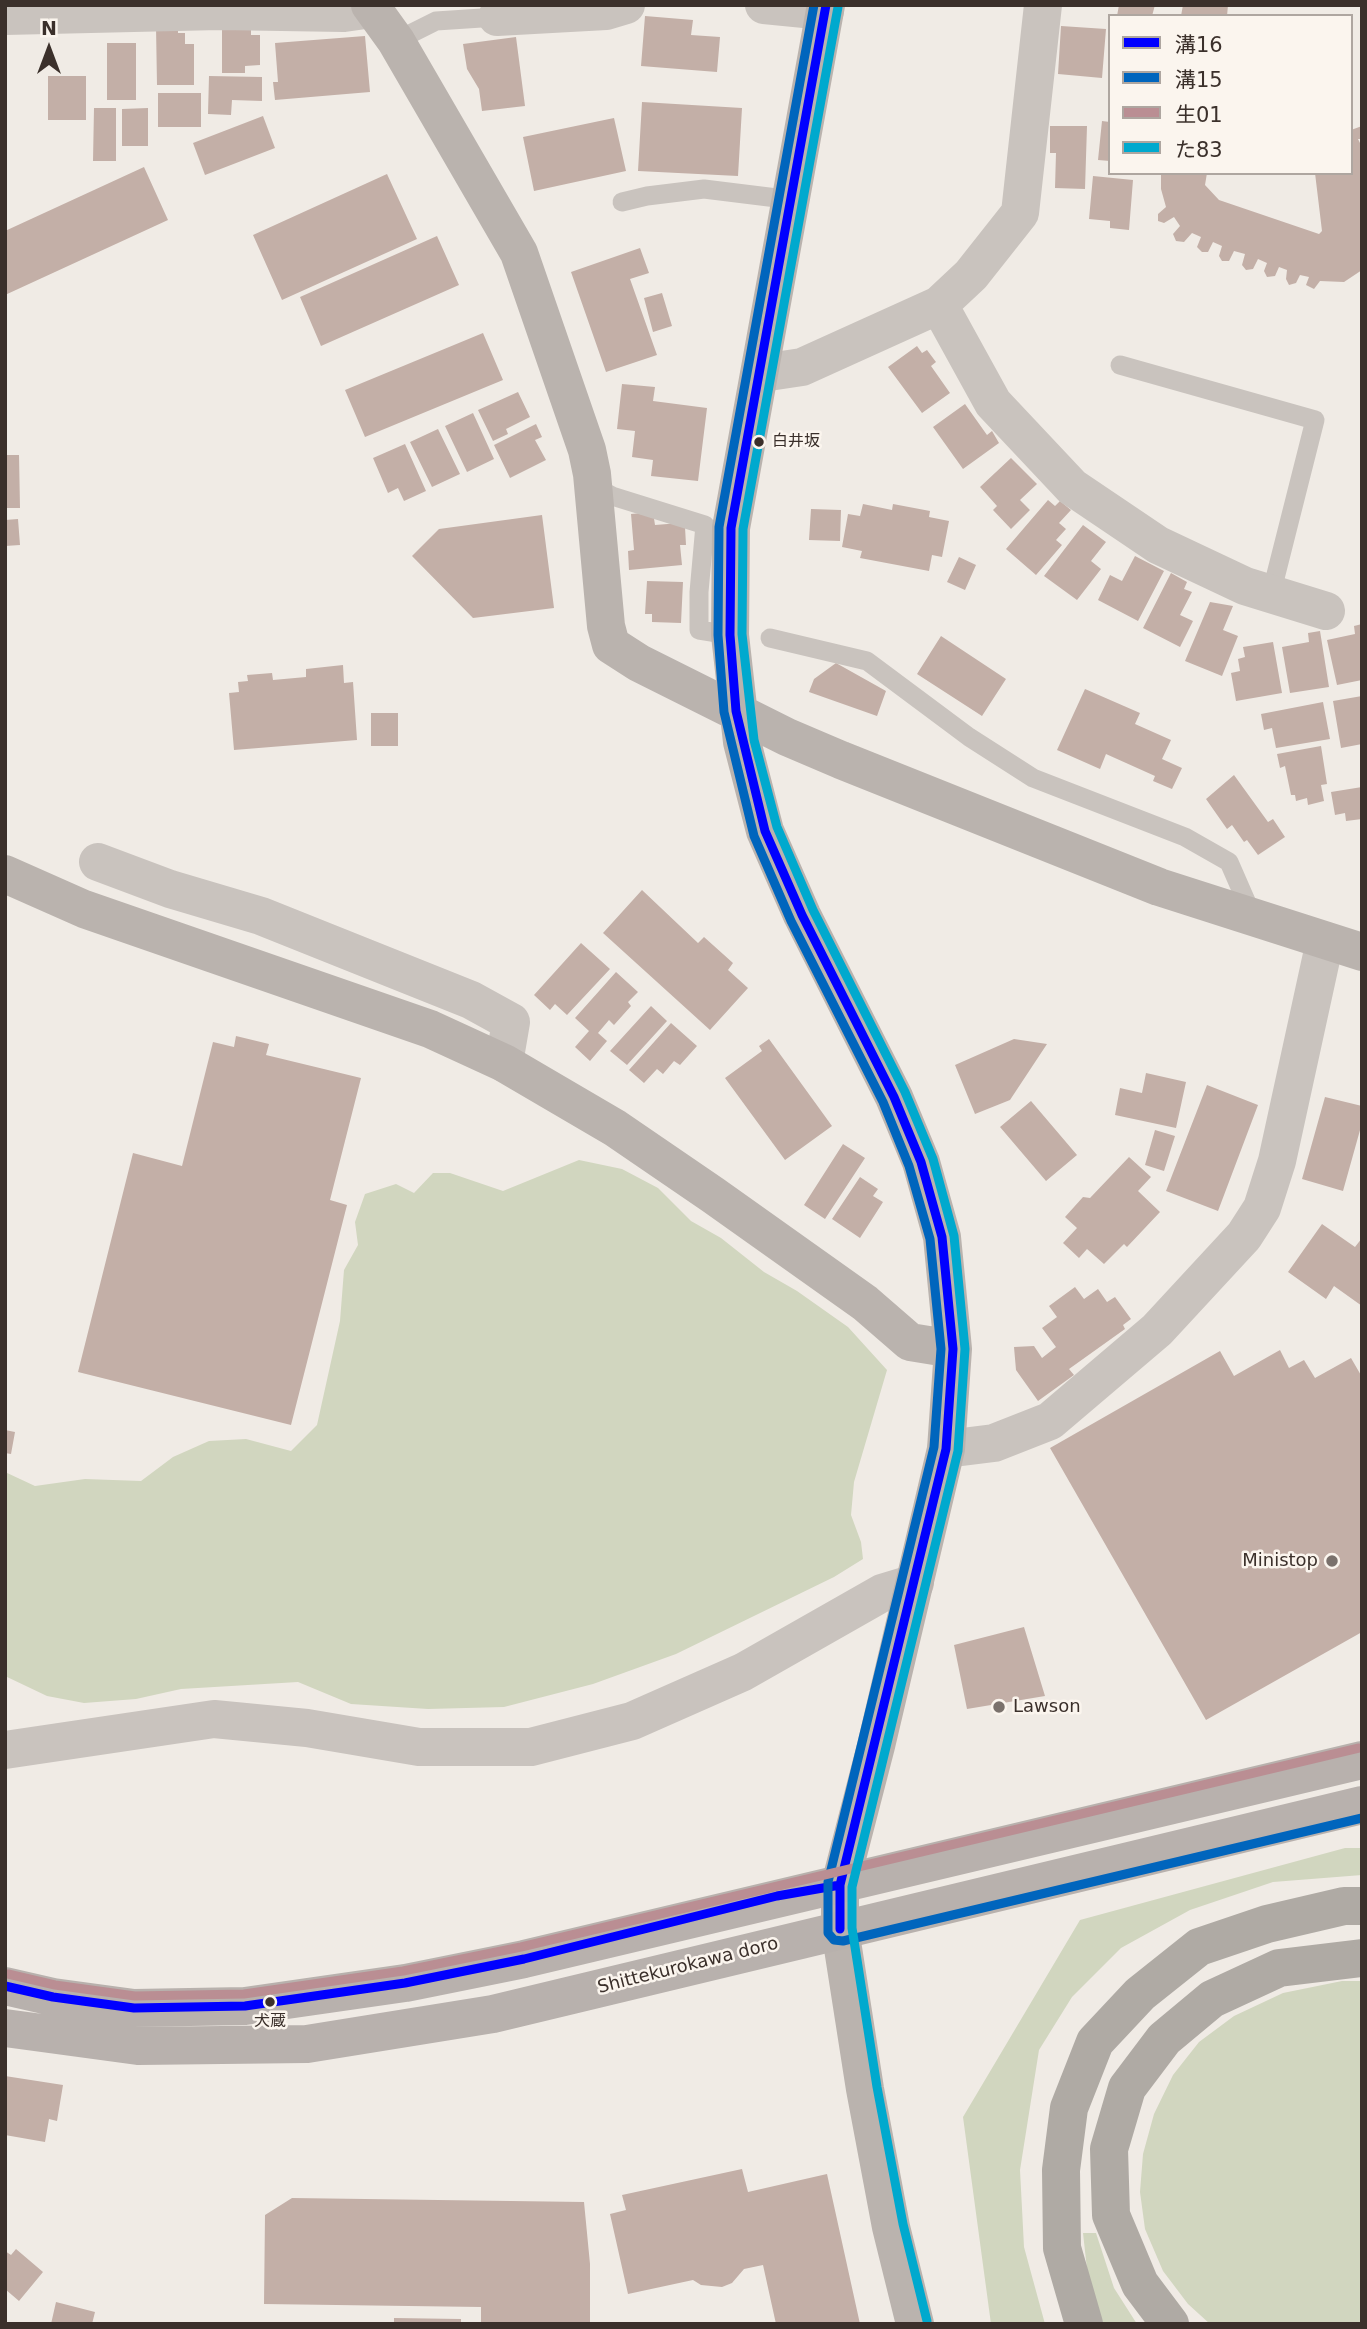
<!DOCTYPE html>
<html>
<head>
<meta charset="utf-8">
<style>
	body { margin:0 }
	#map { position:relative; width:1367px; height:2329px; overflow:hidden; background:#f0ebe5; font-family:"DejaVu Sans","Noto Sans JP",sans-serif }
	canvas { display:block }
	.frame { position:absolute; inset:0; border:7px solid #3b302b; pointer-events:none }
	.legend { position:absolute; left:1108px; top:14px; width:245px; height:161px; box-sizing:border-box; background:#fbf5ee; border:2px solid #aea6a0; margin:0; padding:9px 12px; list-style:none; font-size:21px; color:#3b302b }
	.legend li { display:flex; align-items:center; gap:14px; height:35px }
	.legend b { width:35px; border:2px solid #aea6a0 }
	.north { position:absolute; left:14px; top:14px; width:70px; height:70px; -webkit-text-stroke:5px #fbf5ee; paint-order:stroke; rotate:0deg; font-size:19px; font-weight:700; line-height:28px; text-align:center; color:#3b302b }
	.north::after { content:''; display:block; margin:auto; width:24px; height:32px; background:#3b302b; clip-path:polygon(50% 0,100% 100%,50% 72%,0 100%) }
</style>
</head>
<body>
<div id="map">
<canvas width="1367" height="2329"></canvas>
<div class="frame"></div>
<ul class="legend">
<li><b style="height:9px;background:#00f"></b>溝16</li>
<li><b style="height:9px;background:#0065bd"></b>溝15</li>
<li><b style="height:9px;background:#ba8e93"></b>生01</li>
<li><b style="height:9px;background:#00a9ce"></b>た83</li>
</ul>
<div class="north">N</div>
</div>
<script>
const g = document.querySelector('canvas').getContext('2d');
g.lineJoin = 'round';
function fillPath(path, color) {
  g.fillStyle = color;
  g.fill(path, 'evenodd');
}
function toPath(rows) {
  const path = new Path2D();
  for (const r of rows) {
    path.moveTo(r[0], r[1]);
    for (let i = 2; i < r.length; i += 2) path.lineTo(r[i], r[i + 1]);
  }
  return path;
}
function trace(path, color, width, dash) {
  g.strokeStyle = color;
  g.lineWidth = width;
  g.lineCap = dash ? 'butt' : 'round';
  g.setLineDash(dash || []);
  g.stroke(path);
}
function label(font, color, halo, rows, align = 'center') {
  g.font = font + ' "DejaVu Sans","Noto Sans JP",sans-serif';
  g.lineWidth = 5;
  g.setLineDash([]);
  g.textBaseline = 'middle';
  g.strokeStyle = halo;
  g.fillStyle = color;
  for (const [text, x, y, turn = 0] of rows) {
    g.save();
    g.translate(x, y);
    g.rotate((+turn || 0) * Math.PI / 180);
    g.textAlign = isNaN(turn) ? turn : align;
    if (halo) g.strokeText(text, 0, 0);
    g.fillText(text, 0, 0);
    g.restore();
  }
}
const green = toPath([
	[579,1160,622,1169,658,1188,691,1221,721,1238,764,1272,797,1291,848,1327,887,1370,854,1482,851,1515,861,1542,863,1559,834,1577,676,1654,593,1684,504,1707,428,1709,351,1704,298,1682,181,1689,136,1699,84,1703,47,1696,5,1676,5,1472,35,1486,85,1479,141,1481,173,1457,209,1441,246,1439,291,1451,317,1425,340,1321,344,1270,358,1245,355,1222,365,1194,396,1184,414,1193,433,1173,450,1173,503,1191],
	[1345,1848,1362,1848,1362,1875,1273,1882,1190,1910,1121,1948,1072,1997,1039,2050,1020,2170,1024,2247,1045,2324,991,2324,963,2117,1080,1920],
	[1342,1981,1362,1981,1362,2324,1210,2324,1188,2304,1163,2271,1145,2229,1140,2192,1143,2154,1154,2114,1173,2075,1199,2042,1234,2016,1283,1993],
	[1083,2233,1096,2233,1114,2288,1137,2324,1099,2324,1090,2296]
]);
const building = toPath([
	[1119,5,1155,5,1152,16,1117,16],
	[1183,5,1228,5,1227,16,1181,16],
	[645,16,693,20,691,35,720,37,717,72,641,66],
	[222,20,251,20,251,35,260,35,260,65,245,66,245,73,222,73],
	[156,26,178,26,178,33,185,33,185,44,194,44,194,85,157,85],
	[1061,26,1106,29,1102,78,1058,74],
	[365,36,370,92,275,100,273,82,278,82,275,43],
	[516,37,525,106,482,111,479,89,467,69,463,44],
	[107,43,136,43,136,100,107,100],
	[48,76,86,76,86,120,48,120],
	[209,76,262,77,262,101,232,100,231,115,208,114],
	[158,93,201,93,201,127,158,127],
	[642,102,742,108,738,176,638,171],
	[94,108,116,108,116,161,93,161],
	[148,108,148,146,122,146,122,109],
	[263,116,275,148,205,175,193,143],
	[614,118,626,171,534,191,523,137],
	[1102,121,1110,122,1110,161,1098,160],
	[1050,126,1087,126,1085,189,1055,188,1056,153,1050,153],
	[1362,126,1362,139,1358,139,1362,147,1362,270,1344,282,1320,281,1314,289,1306,285,1309,277,1300,275,1296,283,1289,285,1286,279,1287,270,1279,267,1275,276,1267,277,1264,271,1267,263,1258,259,1253,269,1246,270,1242,265,1245,254,1234,251,1229,261,1222,261,1219,256,1222,246,1213,242,1208,252,1202,252,1197,247,1201,237,1192,233,1184,242,1176,241,1173,234,1180,226,1174,217,1164,223,1158,221,1158,214,1166,207,1161,189,1161,173,1207,173,1205,185,1219,200,1319,234,1322,231,1315,173,1351,173,1351,130],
	[144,167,168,220,5,295,5,231],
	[387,174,417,239,282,300,253,235],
	[1093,176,1133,180,1129,230,1110,228,1110,221,1089,219],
	[437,236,459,285,321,346,300,297],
	[640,248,649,273,630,279,657,355,606,372,571,272],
	[662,293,672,326,653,332,644,298],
	[483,333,503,380,365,437,345,390],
	[917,346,922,353,927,350,936,362,931,366,950,393,922,413,888,367],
	[622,384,655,387,653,401,707,408,698,481,651,476,653,460,632,457,635,431,617,429],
	[518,392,530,417,506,429,508,434,493,441,478,410],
	[965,404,987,435,992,431,999,443,963,469,933,427],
	[473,413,494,459,467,472,445,426],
	[536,424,542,437,535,440,546,460,510,478,494,445],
	[438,429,460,474,432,487,410,442],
	[405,444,426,491,404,501,398,488,388,493,373,458],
	[5,455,19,455,20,508,5,508],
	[1011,458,1037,484,1020,500,1030,510,1011,529,993,510,997,506,980,487],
	[1048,500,1055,506,1060,501,1071,510,1059,523,1066,529,1056,540,1062,545,1036,575,1006,549],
	[863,504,892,510,893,504,930,511,929,517,949,521,942,557,932,555,929,571,860,558,862,551,842,547,848,514,860,516],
	[811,509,841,510,840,541,809,540],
	[653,512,655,525,680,523,685,527,686,545,680,545,682,565,629,570,628,551,634,550,631,514],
	[542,515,554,608,473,618,412,556,439,529],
	[18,519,20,545,5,546,5,520],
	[1083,525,1106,542,1091,561,1101,569,1077,600,1044,576],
	[1135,556,1164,571,1138,621,1098,600,1110,575,1122,581],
	[959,557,976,565,965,590,947,582],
	[1171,573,1187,582,1184,589,1192,592,1180,615,1193,621,1180,647,1143,628],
	[647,581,683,582,681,623,652,622,652,614,645,614],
	[1210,602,1233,606,1223,630,1238,636,1222,676,1185,661],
	[1362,624,1362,680,1337,685,1327,640,1355,634,1354,626],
	[1320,631,1329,687,1290,693,1282,647,1309,642,1308,633],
	[941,636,1006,679,982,716,917,674],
	[1273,642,1282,693,1236,701,1231,673,1240,671,1238,659,1245,657,1243,647],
	[836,663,886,691,877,716,809,692,814,679],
	[343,665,344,683,353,682,357,740,234,750,229,693,239,692,238,682,248,681,247,675,272,673,273,680,306,677,306,669],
	[1085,689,1140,713,1135,724,1171,740,1162,759,1182,768,1172,789,1153,781,1155,776,1106,754,1100,769,1057,750],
	[1362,696,1362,744,1341,748,1333,701],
	[1323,702,1330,739,1276,748,1272,728,1264,730,1261,714],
	[371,713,398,713,398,746,371,746],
	[1321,746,1327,784,1321,785,1324,801,1308,805,1307,798,1296,801,1295,795,1291,795,1285,766,1280,768,1277,754],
	[1234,775,1268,822,1273,819,1285,837,1258,855,1247,840,1244,842,1232,825,1227,829,1206,799],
	[1362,787,1362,819,1346,821,1345,813,1335,815,1331,792],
	[642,890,698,943,704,937,733,963,728,970,748,988,710,1030,603,933],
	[581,943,610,969,567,1015,555,1004,550,1010,534,995],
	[616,972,638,992,628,1002,631,1006,614,1025,609,1020,598,1033,607,1041,590,1061,575,1047,589,1031,575,1018],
	[651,1006,667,1021,627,1065,610,1051],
	[671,1023,697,1046,680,1065,674,1061,663,1074,657,1069,644,1083,629,1070],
	[236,1036,269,1044,266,1055,361,1078,330,1200,347,1205,291,1425,78,1372,133,1153,182,1166,213,1042,234,1047],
	[769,1039,832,1126,785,1160,725,1078,762,1051,759,1046],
	[1014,1039,1047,1044,1010,1100,975,1114,955,1065],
	[1146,1073,1186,1082,1176,1128,1115,1115,1120,1088,1142,1093],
	[1207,1085,1258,1105,1218,1211,1166,1191],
	[1325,1097,1362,1106,1362,1123,1343,1191,1302,1179],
	[1031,1101,1077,1155,1046,1181,1000,1127],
	[1155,1130,1175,1136,1164,1171,1145,1165],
	[843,1144,865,1158,825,1219,804,1205],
	[1129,1157,1151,1177,1138,1191,1160,1212,1127,1247,1124,1244,1104,1264,1087,1249,1079,1258,1063,1243,1077,1228,1065,1217,1083,1197,1090,1198],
	[860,1177,878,1189,873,1196,883,1202,860,1238,832,1219],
	[1322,1224,1355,1247,1362,1238,1362,1306,1334,1286,1326,1299,1288,1272],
	[1075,1287,1084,1299,1098,1289,1107,1302,1115,1297,1131,1319,1123,1325,1125,1329,1069,1369,1074,1375,1038,1401,1016,1370,1014,1347,1034,1346,1042,1358,1056,1347,1042,1328,1057,1317,1049,1306],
	[1280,1350,1289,1368,1304,1360,1315,1378,1351,1358,1362,1377,1362,1632,1206,1720,1050,1448,1220,1351,1234,1376],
	[5,1430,15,1432,11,1454,5,1453],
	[1024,1627,1045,1696,967,1709,954,1645],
	[5,2076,63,2085,57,2121,49,2119,45,2142,5,2135],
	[742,2169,748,2192,827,2174,860,2324,776,2324,763,2265,744,2269,732,2283,722,2287,701,2285,693,2280,628,2294,610,2214,626,2210,622,2195],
	[292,2198,584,2202,590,2264,590,2324,481,2324,481,2307,264,2304,265,2215],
	[16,2249,43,2272,19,2301,5,2289,5,2251,11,2255],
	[56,2302,95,2312,92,2324,51,2324],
	[394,2318,461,2319,461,2324,394,2324]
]);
const lane = toPath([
	[396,41,436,21,497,17],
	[622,202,647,196,704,189,793,200],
	[1120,365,1315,420,1271,594],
	[593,486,612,496,705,525,699,592,699,630,730,635],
	[770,638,867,661,969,737,1033,778,1185,837,1229,862,1253,917]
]);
const street = toPath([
	[764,5,825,11],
	[5,16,219,11,344,13,372,9],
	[497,17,606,11,626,5],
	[939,305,993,403,1072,487,1158,545,1245,586,1326,611],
	[762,373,802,367,939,305,971,275,1020,213,1043,5],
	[98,862,170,889,261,916,471,1000,511,1022,504,1063],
	[946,1449,994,1443,1050,1421,1157,1330,1244,1236,1262,1208,1277,1161,1325,941],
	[5,1750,214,1719,307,1728,419,1747,531,1747,632,1721,743,1672,882,1593,915,1583]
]);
const secondary = toPath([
	[370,5,396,41,519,253,587,450,592,474,606,626,611,645,639,663,787,737,841,760,1159,887,1362,952],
	[826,5,731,528,730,635,742,742,765,831,802,915,894,1097,921,1162,942,1237,953,1349,946,1449,876,1746,840,1885,840,1929,865,2089,891,2227,915,2324],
	[5,874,84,909,430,1029,504,1063,615,1128,713,1195,865,1303,910,1342,953,1349]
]);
const primary = toPath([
	[5,1986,53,1997,134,2008,245,2006,405,1983,524,1959,1362,1760],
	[5,2028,138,2046,307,2044,493,2014,1362,1805]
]);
const highway = toPath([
	[1084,2324,1062,2248,1061,2170,1069,2108,1095,2042,1140,1994,1199,1947,1267,1924,1344,1906,1362,1906],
	[1170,2324,1140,2284,1111,2215,1109,2149,1127,2088,1164,2039,1212,1999,1279,1968,1362,1958]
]);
const bus1 = toPath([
	[826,5,731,528,730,635,736,711,765,831,802,915,894,1097,921,1162,942,1237,953,1349,946,1449,840,1885,840,1929],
	[5,1986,53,1997,134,2008,245,2006,405,1983,524,1959,777,1896,840,1885]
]);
const bus2 = toPath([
	[814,5,719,527,718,635,724,712,754,836,791,921,883,1102,909,1166,930,1239,941,1349,934,1447,828,1882,828,1933,834,1940,843,1941,1362,1818]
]);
const bus3 = toPath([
	[8,1974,55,1985,135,1996,244,1994,403,1971,521,1947,1359,1748]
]);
const bus4 = toPath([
	[838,7,743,529,742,634,754,740,777,827,813,910,905,1092,933,1159,954,1236,965,1349,958,1451,852,1887,852,1928,877,2087,903,2224,927,2321]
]);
const markers = [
	[759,442,6,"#3b302b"],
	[1332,1561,7,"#7a716c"],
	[999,1707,7,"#7a716c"],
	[270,2002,6,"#3b302b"]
];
const busNames = [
	["白井坂",772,442],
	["犬蔵",270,2022,"center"]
];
const poiNames = [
	["Ministop",1318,1561],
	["Lawson",1013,1707,"left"]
];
const streetNames = [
	["Shittekurokawa doro",688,1966,-14]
];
fillPath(green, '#d1d6bf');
fillPath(building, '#c3afa7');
trace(lane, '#c9c3be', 19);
trace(street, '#c9c3be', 38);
trace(secondary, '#bab3ae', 38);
trace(primary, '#b8b1ad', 38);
trace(highway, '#afaaa4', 38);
trace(bus1, '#00f', 9);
trace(bus2, '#0065bd', 9);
trace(bus3, '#ba8e93', 9);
trace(bus4, '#00a9ce', 9);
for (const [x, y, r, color] of markers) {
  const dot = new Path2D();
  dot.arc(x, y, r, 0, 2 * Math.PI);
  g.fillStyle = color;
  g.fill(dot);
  trace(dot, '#fbf5ee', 2.5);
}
label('16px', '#3b302b', '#fbf5ee', busNames, 'left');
label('18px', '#3b302b', '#fbf5ee', poiNames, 'right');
label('18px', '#3b302b', '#fbf5ee', streetNames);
</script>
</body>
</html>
